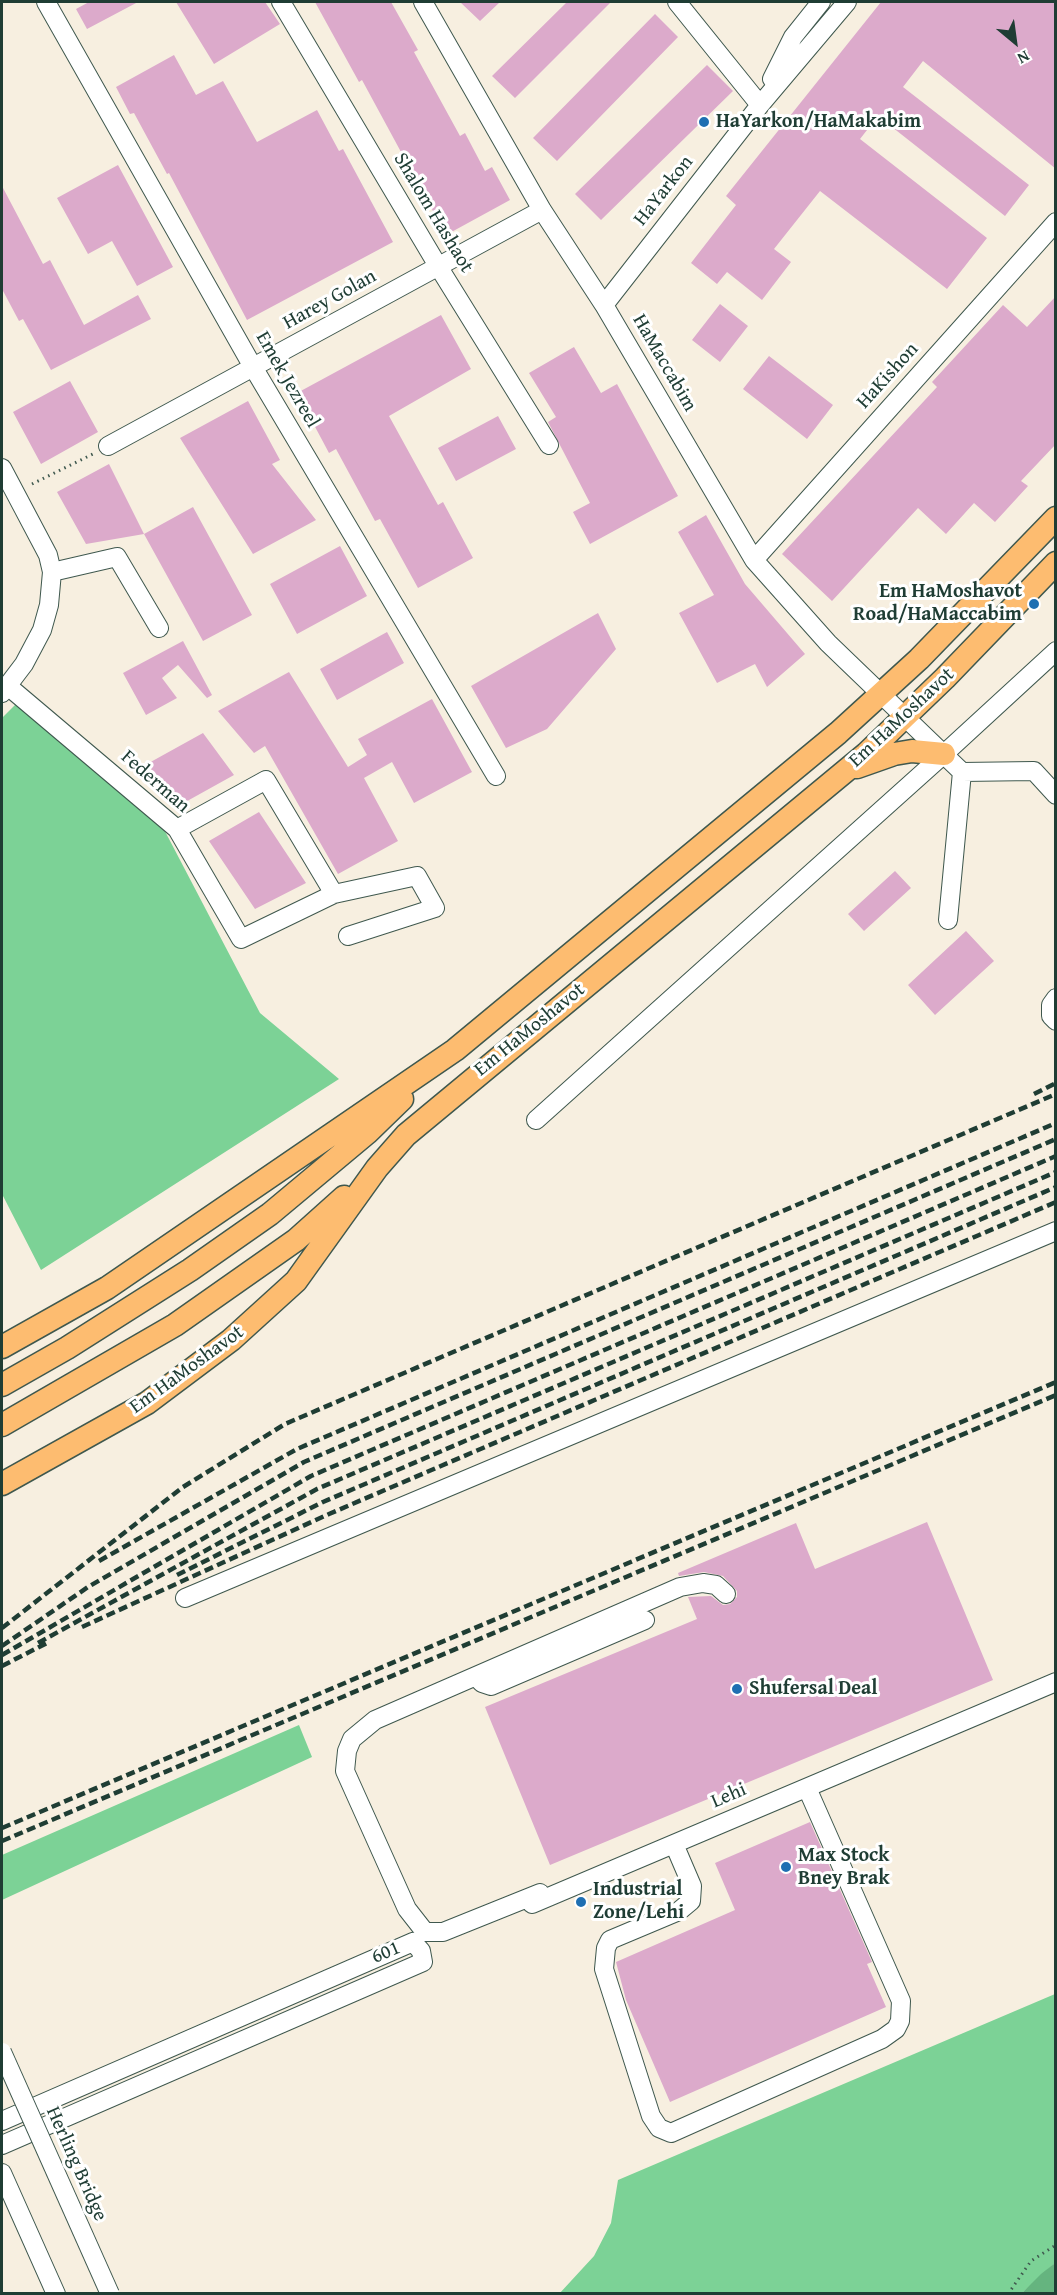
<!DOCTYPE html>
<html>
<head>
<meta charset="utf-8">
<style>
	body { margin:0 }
	#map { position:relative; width:1057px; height:2295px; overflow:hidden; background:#f7efe0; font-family:"Gentium Book Plus",serif }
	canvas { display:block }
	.frame { position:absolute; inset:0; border:3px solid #1f3d34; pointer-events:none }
	.north { position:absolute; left:985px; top:12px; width:60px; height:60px; -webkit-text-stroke:4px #fff; paint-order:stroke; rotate:151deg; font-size:16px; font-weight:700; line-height:24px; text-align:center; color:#1f3d34 }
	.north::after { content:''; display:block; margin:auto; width:21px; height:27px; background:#1f3d34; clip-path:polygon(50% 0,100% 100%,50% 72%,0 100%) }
</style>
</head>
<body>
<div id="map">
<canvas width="1057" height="2295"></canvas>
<div class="frame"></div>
<div class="north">N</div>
</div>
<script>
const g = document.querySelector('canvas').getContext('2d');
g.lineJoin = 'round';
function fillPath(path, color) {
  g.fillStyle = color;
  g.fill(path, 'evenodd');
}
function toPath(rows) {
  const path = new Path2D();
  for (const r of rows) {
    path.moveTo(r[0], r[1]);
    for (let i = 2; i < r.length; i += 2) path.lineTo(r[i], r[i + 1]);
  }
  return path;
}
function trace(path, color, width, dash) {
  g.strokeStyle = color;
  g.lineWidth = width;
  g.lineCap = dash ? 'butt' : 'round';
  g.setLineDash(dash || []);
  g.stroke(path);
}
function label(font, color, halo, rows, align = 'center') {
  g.font = font + ' "Gentium Book Plus",serif';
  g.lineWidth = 6;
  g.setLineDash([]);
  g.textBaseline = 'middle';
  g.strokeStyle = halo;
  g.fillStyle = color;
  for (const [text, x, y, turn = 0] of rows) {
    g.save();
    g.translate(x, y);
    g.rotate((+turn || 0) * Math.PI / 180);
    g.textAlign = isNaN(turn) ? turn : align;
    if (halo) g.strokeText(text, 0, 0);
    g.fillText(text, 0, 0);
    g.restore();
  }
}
const green = toPath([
	[18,702,157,816,260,1013,339,1079,41,1270,2,1194,2,718],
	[299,1725,312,1757,2,1900,2,1855],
	[1055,1994,1055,2263,1022,2293,559,2294,594,2256,611,2223,618,2180]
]);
const forest = toPath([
	[1055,2263,1055,2293,1022,2293,1041,2274]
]);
const building = toPath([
	[89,2,138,2,87,29,76,9],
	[176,2,265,2,280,24,214,64],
	[315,2,391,2,418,50,414,52,460,136,465,133,485,171,492,167,510,200,446,235,362,80,359,82],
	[460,2,500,2,480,21],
	[567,2,611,2,515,98,492,76],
	[881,2,1056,2,1056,169,923,61,903,87,1029,185,1005,216,878,116,860,139,987,238,947,289,820,191,774,249,791,262,762,300,727,272,717,284,691,263,736,205,726,196],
	[655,14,678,37,557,161,533,138],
	[174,55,196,95,223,81,257,142,317,110,339,151,343,149,393,242,247,320,169,173,167,174,134,113,130,114,116,87],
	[707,65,733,91,601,220,575,194],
	[118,165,173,267,137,286,112,241,88,254,57,198],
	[2,186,43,264,50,260,84,325,138,295,151,319,51,370,23,319,19,321,2,289],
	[1056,296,1056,444,1021,481,1028,486,995,522,974,503,946,534,918,508,832,601,782,554,937,387,932,382,1003,305,1027,327],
	[720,304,748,326,720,362,692,340],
	[441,315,471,369,389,416,438,505,443,502,473,558,418,588,380,519,375,521,336,449,329,453,297,393],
	[574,347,601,393,617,384,678,496,590,544,573,512,590,503,548,422,556,417,529,373],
	[769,356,833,405,807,439,743,389],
	[70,381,98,432,41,464,13,412],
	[248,401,280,460,272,464,316,520,253,554,180,438],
	[498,416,516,449,456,481,438,448],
	[109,464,144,534,86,544,57,492],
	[193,507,252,615,203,641,144,534],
	[706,515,745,584,805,654,767,687,755,664,717,683,679,613,714,595,678,532],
	[340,546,367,596,297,634,270,584],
	[598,613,616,649,547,729,506,748,471,686],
	[387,632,404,663,337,700,320,669],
	[183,641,212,695,207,698,178,665,162,678,177,698,146,715,123,673],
	[289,672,348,767,367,755,358,739,432,699,472,772,414,803,392,762,364,778,398,841,338,874,265,746,254,753,218,711],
	[203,733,234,775,180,805,147,764],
	[259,812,306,883,255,909,209,841],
	[895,871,911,888,864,931,848,914],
	[966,931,994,961,935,1015,908,985],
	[927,1522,993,1680,550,1865,485,1707,697,1619,688,1597,711,1596,723,1605,730,1604,737,1597,737,1591,723,1576,704,1572,679,1576,678,1573,796,1523,815,1569],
	[810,1822,872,1962,867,1964,886,2007,670,2102,626,2000,616,1962,735,1910,715,1863]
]);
const path = toPath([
	[32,484,93,454],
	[1008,2294,1031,2261,1056,2245]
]);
const minor = toPath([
	[46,2,253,367,496,776],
	[281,2,438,266,549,445],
	[423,2,542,210,604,305,754,560,828,643,962,772,1034,771,1056,795],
	[677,2,760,105],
	[772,79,793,37,821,2],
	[604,305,760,105,847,2],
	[108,446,542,210],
	[2,468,48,555,52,572,49,605,42,630,24,664,2,693],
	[754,560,1056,222],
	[52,572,117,557,159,628],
	[9,687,177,829,241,939,334,894,417,876,435,908,348,936],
	[177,829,266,780,334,894],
	[948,920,962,772],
	[1056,998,1051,1005,1051,1016,1056,1021],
	[536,1120,944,754,1056,651],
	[185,1598,1056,1231],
	[476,1677,482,1683,491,1686,645,1620],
	[674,1844,692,1886,691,1901,679,1911,610,1940,606,1948,604,1969,651,2116,659,2128,671,2133,882,2039,896,2029,900,2021,901,2001,807,1788],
	[543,1899,540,1893,443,1932,425,1932,407,1909,345,1771,347,1751,352,1739,375,1720,680,1587,703,1583,716,1585,726,1594],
	[532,1904,1056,1682],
	[2,2121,413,1942,421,1951,423,1962,2,2145],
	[2,2173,56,2294]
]);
const major = toPath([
	[857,767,894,754,912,751,944,754],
	[2,1347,107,1288,455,1050,838,733,919,659,1056,518],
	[2,1385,67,1348,190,1270,270,1214,367,1133,402,1099],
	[2,1425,175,1325,296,1240,344,1197],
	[2,1484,147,1403,231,1340,296,1281,377,1168,406,1135,866,754,945,678,1056,563]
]);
const rail = toPath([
	[1034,1094,1056,1083],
	[99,1561,297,1449,1056,1123],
	[177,1575,323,1502,1056,1187],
	[82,1627,329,1514,1056,1202],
	[2,1628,183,1487,285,1424,1056,1094],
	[38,1643,317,1489,1056,1172],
	[2,1646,88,1587,304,1462,1056,1139],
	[2,1655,311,1476,1056,1156],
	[2,1666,47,1643],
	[2,1828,1056,1382],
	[2,1841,1056,1395]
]);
const minorBridge = toPath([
	[2,2052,110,2294]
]);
const markers = [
	[704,122,6,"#1f6fb2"],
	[1034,604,6,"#1f6fb2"],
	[737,1689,6,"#1f6fb2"],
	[786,1867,6,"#1f6fb2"],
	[581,1902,6,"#1f6fb2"]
];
const poiNames = [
	["HaYarkon/HaMakabim",716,122],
	["Em HaMoshavot",1022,592,"right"],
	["Road/HaMaccabim",1022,615,"right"],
	["Shufersal Deal",749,1689],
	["Max Stock",798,1856],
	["Bney Brak",798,1879],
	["Industrial",593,1890],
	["Zone/Lehi",593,1913]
];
const streetNames = [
	["HaYarkon",664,191,-52],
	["Shalom Hashaot",433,213,59],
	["Harey Golan",330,300,-29],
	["HaMaccabim",664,363,60],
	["HaKishon",888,376,-48],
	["Emek Jezreel",287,380,60],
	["Em HaMoshavot",902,718,-43],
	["Federman",155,782,41],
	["Em HaMoshavot",530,1030,-39],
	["Em HaMoshavot",187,1370,-36],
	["Lehi",729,1796,-23],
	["601",386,1953,-23],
	["Herling Bridge",76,2164,66]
];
fillPath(green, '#7cd296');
fillPath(forest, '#65b47f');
fillPath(building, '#dcaacb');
trace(minor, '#3f584e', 20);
trace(major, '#3f584e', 25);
trace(path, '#3f584e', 3, [1.5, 4.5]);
trace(minor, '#fff', 18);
trace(major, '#fdbc70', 22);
trace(rail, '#1f3d34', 4.5, [9, 4.5]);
trace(minorBridge, '#3f584e', 20, []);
trace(minorBridge, '#fff', 18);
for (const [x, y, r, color] of markers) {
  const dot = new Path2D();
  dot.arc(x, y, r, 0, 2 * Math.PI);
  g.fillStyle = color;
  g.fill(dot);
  trace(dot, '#fff', 2);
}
label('bold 20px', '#1f3d34', '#fff', poiNames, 'left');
label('20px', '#1f3d34', '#fff', streetNames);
</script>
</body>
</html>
